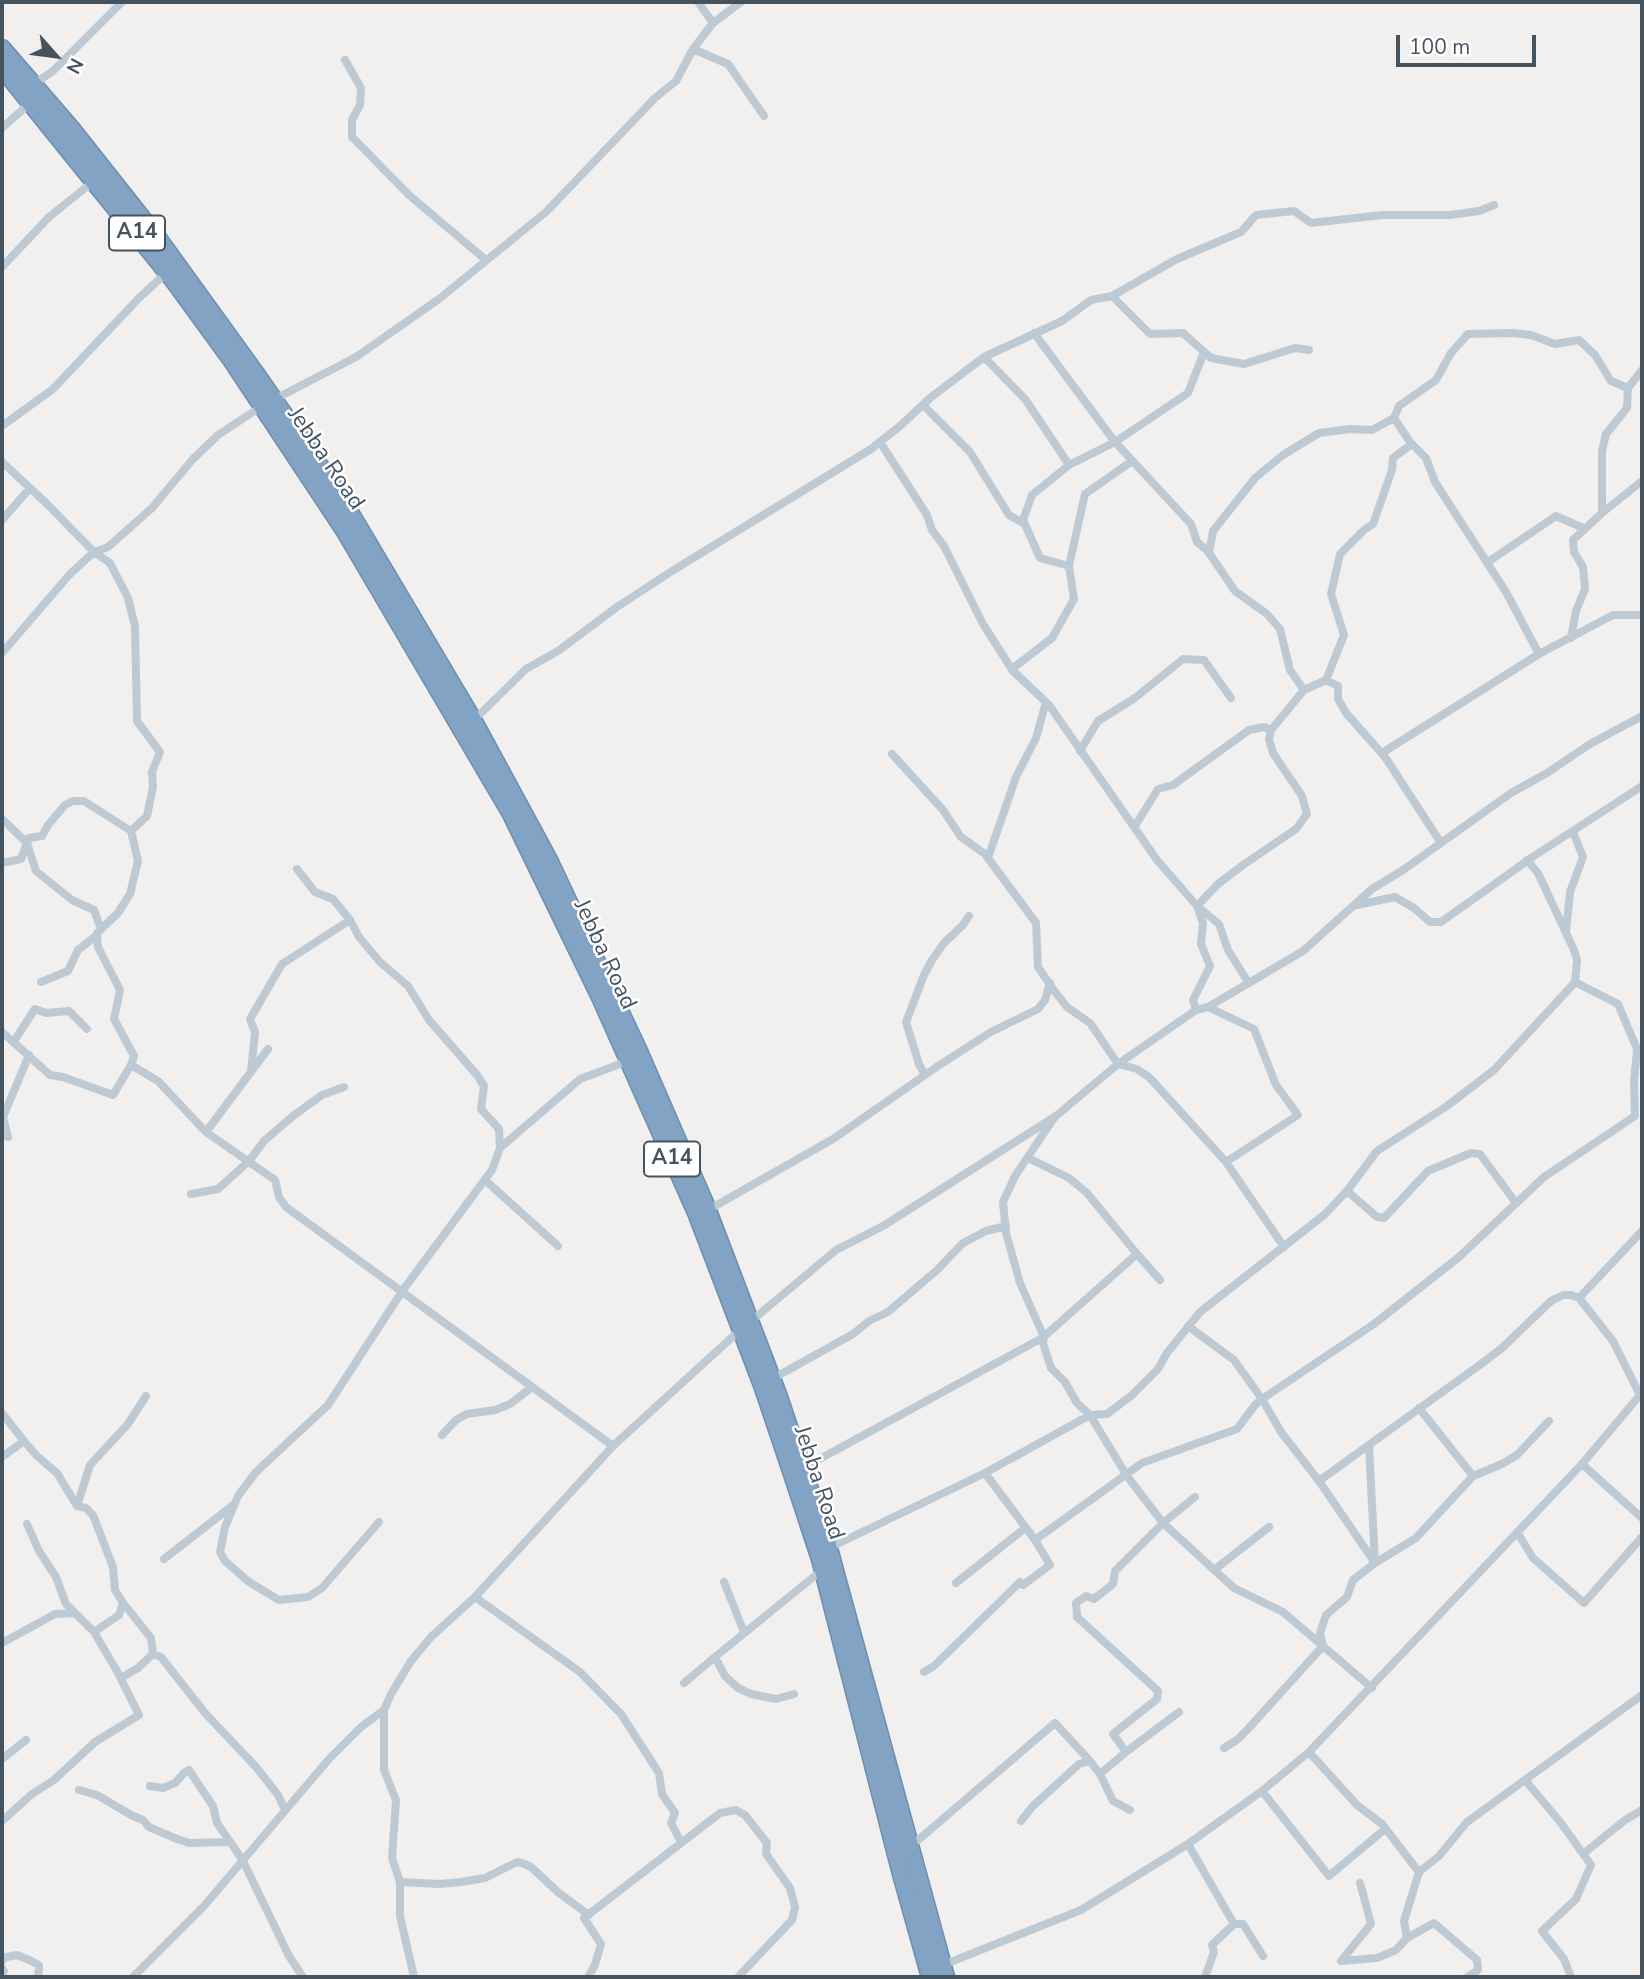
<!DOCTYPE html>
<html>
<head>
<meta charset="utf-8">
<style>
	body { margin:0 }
	#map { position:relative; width:1644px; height:1979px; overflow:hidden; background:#f2efef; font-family:"Nunito Sans",sans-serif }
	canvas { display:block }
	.frame { position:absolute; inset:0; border:4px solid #45535f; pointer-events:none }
	.north { position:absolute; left:21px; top:21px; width:70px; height:70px; -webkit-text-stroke:5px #fff; paint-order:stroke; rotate:118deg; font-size:19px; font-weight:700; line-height:28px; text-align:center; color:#45535f }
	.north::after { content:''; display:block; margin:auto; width:24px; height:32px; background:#45535f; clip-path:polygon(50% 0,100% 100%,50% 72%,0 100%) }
	.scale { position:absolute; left:1396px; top:35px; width:140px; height:32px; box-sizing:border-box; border:4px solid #45535f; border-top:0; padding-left:9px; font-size:21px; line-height:24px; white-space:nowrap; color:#45535f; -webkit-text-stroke:5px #fff; paint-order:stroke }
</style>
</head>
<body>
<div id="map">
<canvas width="1644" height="1979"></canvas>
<div class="frame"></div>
<div class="north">N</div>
<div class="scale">100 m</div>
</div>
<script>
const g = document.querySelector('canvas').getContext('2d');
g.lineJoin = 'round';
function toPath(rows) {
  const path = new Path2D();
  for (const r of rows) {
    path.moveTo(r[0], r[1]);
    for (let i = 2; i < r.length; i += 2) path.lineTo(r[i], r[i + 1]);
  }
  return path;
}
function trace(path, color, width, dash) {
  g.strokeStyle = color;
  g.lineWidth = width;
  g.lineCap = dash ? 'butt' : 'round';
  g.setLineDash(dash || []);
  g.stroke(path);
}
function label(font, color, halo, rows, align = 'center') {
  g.font = font + ' "Nunito Sans",sans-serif';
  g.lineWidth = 5;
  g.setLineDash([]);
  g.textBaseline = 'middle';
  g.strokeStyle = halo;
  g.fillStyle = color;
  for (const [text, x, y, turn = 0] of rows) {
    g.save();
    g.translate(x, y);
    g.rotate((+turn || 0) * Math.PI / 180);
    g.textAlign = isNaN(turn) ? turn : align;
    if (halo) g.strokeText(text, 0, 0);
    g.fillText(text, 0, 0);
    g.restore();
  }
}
const street = toPath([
	[698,2,713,23],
	[693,49,728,64,764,116],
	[345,60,361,88,360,105,352,120,352,137,410,196,486,260],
	[34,84,53,71,122,2],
	[2,128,30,103],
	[2,267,49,217,94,181],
	[1112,296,1150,334,1183,333,1211,358,1244,364,1295,348,1309,350],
	[1034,333,1115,442,1191,524,1197,542,1209,552],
	[984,357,1025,399,1069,465],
	[275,399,356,357,439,299,546,212,655,98,676,81,693,49,713,23,741,2],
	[923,405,970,452,1009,515,1025,524],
	[1394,418,1399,406,1436,380,1451,353,1468,334,1513,333,1531,335,1555,344,1579,340,1595,355,1611,381,1628,388],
	[2,426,53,389,139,298,167,272],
	[880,442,927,515,932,530,944,546,983,624,1013,671,1049,705,1157,860,1197,906,1219,924,1228,950,1248,982],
	[2,462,46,503,94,552,110,563,128,598,135,626,137,721,160,752,152,772,153,787,147,816,131,831,138,861,130,894,118,913,97,933,98,947,120,990,114,1019,134,1056,131,1065],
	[1602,513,1642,481],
	[2,520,30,488],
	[1488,562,1556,516,1583,528],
	[1069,566,1040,558,1023,520,1032,495,1069,465,1115,442,1188,393,1204,352],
	[1571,638,1576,611,1585,589,1583,567,1574,552,1573,540,1602,513,1602,451,1606,434,1627,408,1628,388,1642,370],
	[2,653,70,574,94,552,108,547,152,508,193,459,218,435,262,406],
	[1012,669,1052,638,1074,599,1069,566,1085,494,1132,461],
	[1326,680,1338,686,1338,699,1346,713,1385,757,1441,843],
	[1304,690,1290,670,1280,629,1267,614,1235,591,1209,553,1213,531,1255,478,1283,455,1319,433,1350,429,1372,430,1394,418,1410,442,1426,458,1435,482,1506,592,1539,654],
	[474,720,526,669,558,651,617,607,672,571,871,449,900,426,930,398,984,357,1062,321,1091,300,1112,296,1177,259,1241,232,1256,215,1294,211,1311,223,1382,215,1450,215,1479,211,1494,205],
	[1080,751,1098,721,1135,698,1183,659,1204,660,1231,698],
	[1382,753,1539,654,1613,615,1642,615],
	[892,754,943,810,961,837,985,854,1036,923,1038,967,1055,992,1067,1007,1090,1023,1118,1064,1137,1069,1150,1078,1226,1162],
	[2,819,27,843,36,871,72,900,94,910,101,929],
	[1135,826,1158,789,1173,785,1249,730,1264,727,1271,730],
	[988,858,1016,777,1036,738,1046,702],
	[2,863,21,859,29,838,42,836,48,825,65,805,73,801,84,801,131,831],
	[297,869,315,892,333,899,350,920,359,937,380,962,408,986,429,1020,477,1075,484,1086,481,1109,499,1129,500,1148,492,1170,403,1290,328,1405,256,1472,238,1496,225,1527,220,1552,225,1561,249,1582,279,1600,308,1597,322,1588,379,1522],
	[1357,905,1395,897,1414,908,1430,922,1441,922,1534,856,1642,786],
	[1566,932,1570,892,1583,857,1573,832],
	[41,982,68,971,78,950,97,935],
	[1575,982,1618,1004,1637,1049],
	[1208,1007,1254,1029,1276,1085,1298,1115,1226,1162,1284,1247],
	[1196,1010,1193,1000,1210,966,1201,944,1203,923,1197,906,1218,884,1243,865,1296,829,1307,814,1302,796,1273,753,1269,739,1271,730,1304,690,1326,680,1344,635,1331,594,1340,554,1364,530,1373,524,1392,470,1393,458,1412,444],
	[2,1032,50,1075,63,1077,113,1095,131,1065,158,1081,206,1132,275,1180,279,1197,286,1207,613,1446],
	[14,1041,35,1009,46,1013,69,1011,87,1029],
	[251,1072,255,1032,250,1019,282,964,350,920],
	[925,1075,919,1064,906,1022,924,975,932,960,944,943,963,925,969,916],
	[206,1132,268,1049],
	[8,1137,3,1117,29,1055],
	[500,1148,580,1079,628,1061],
	[1028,1158,1069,1178,1087,1193,1137,1254],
	[485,1180,558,1246],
	[1347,1191,1377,1217,1384,1218,1428,1171,1471,1153,1480,1154,1516,1203],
	[191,1194,218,1189,249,1161,264,1141,293,1116,322,1095,344,1087],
	[708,1210,833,1139,938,1066,991,1032,1038,1009,1045,1000,1050,983],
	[1160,1280,1137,1254,1048,1333,1044,1337,1043,1343,1051,1368,1065,1382,1077,1403,1090,1415,1127,1476,1163,1523,1115,1571,1113,1584,1094,1599,1086,1596,1076,1603,1077,1617,1158,1691,1157,1699,1113,1734,1126,1752,1179,1712],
	[1579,1298,1642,1231],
	[750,1322,836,1250,883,1226,1056,1116,1118,1064,1196,1010,1208,1007,1303,951,1372,889,1403,870,1511,793,1547,773,1590,744,1642,716],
	[1188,1326,1234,1360,1262,1399,1281,1432,1319,1481,1375,1563],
	[772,1379,853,1334,869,1321,888,1312,937,1270,963,1243,986,1231,1006,1226],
	[1419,1408,1473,1476],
	[2,1413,24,1441,2,1457],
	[442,1435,456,1420,467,1414,495,1410,510,1404,532,1387],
	[24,1441,37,1456,57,1473,77,1506,90,1465,128,1424,146,1396],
	[1369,1446,1375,1562],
	[1582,1464,1642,1518],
	[803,1468,1044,1337,1020,1283,1006,1233,1003,1202,1015,1176,1054,1118],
	[985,1473,1035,1540],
	[1195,1497,1163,1523,1234,1588,1283,1612,1372,1688],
	[77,1506,86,1508,93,1515,113,1567,115,1590,123,1603,119,1615,94,1632],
	[27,1524,39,1551,56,1577,66,1604,94,1632,121,1678,138,1668,153,1654,161,1657,205,1713,256,1767,278,1795,285,1810],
	[1517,1532,1533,1558,1584,1603,1642,1537],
	[829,1548,985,1473,1090,1415,1107,1414,1132,1395,1158,1369,1167,1353,1200,1312,1324,1215,1347,1191,1377,1151,1447,1106,1494,1070,1567,991,1575,982,1576,972,1577,960,1574,950,1538,873,1527,860],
	[164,1559,232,1506],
	[1214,1570,1269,1527],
	[724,1582,744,1632],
	[956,1583,1025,1528],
	[475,1597,580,1672,621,1714,659,1773,662,1794,675,1813,671,1823,681,1842],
	[123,1603,151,1638,153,1654],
	[2,1643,55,1614,75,1613],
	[924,1672,934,1666,1020,1582,1023,1585,1050,1565,1035,1540,1142,1463,1237,1429,1255,1405,1262,1399,1374,1324,1459,1257,1544,1177,1635,1116,1634,1082,1637,1049,1642,1053],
	[684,1683,715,1657],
	[794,1694,776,1699,751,1694,738,1688,725,1676,715,1657,822,1570],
	[1224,1748,1237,1740,1247,1730,1323,1646,1320,1633,1326,1615,1347,1597,1353,1580,1375,1563,1416,1538,1473,1476,1502,1464,1517,1455,1549,1421],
	[1126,1752,1100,1774,1113,1801,1130,1810],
	[1309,1752,1357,1805,1382,1824,1419,1872,1439,1856,1467,1822,1642,1695],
	[2,1759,26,1740],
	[1525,1780,1561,1823,1591,1865,1576,1899,1542,1931,1564,1959,1571,1977],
	[150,1786,163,1788,175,1783,184,1773,189,1770,213,1806,217,1823,242,1859,289,1956,303,1977],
	[79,1790,97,1795,131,1815,143,1820,149,1827,177,1839,189,1843,230,1842],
	[1262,1791,1329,1876,1385,1829],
	[2,1821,32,1794,54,1780,95,1742,139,1715,120,1677],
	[1021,1821,1033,1806,1079,1764,1090,1761,1100,1774],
	[1188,1844,1234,1924,1243,1924,1263,1956],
	[910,1847,1055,1723,1090,1761],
	[1583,1854,1625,1820,1642,1810],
	[400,1882,439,1884,461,1882,485,1878,517,1862,522,1863,531,1867,559,1893,589,1915],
	[1360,1883,1371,1924,1341,1961,1377,1958,1396,1950,1407,1938,1404,1921,1419,1872],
	[1407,1938,1434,1923,1477,1960,1478,1970,1467,1977],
	[2,1961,6,1957,17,1955,27,1959,39,1965,38,1977],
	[943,1965,1081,1910,1188,1844,1262,1791,1309,1752,1582,1464,1640,1395,1613,1341,1579,1298,1571,1295,1563,1295,1551,1301,1502,1348,1481,1364,1319,1481],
	[2,1968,4,1971,2,1975],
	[133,1977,204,1906,329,1759,361,1727,384,1710],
	[414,1977,400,1916,400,1882,392,1858,396,1800,384,1770,384,1710,391,1694,411,1661,431,1637,475,1597,613,1446,740,1330],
	[588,1977,595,1965,601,1944,584,1918,720,1813,736,1810,745,1815,767,1843,766,1854,790,1888,795,1907,792,1920,738,1977],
	[1205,1977,1214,1952,1212,1945,1234,1924]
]);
const highway = toPath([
	[2,48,71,128,158,238,257,375,338,492,471,716,549,860,638,1049,705,1203,779,1397,825,1534,946,1977],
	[2,68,173,280,232,361,344,530,511,814,599,995,697,1215,762,1385,792,1474,820,1559,901,1874,930,1977]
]);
const shields = [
	[137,233,56],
	[672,1159,56]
];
const shieldNames = [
	["A14",137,233],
	["A14",672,1159]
];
const streetNames = [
	["Jebba Road",325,459,56],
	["Jebba Road",604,955,65],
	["Jebba Road",818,1483,72]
];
trace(highway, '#6d8eaf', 19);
trace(street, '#becad3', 8);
trace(highway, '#82a3c3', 16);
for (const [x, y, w] of shields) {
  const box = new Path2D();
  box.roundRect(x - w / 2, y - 17.5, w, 35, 5);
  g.fillStyle = '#fff';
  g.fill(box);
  trace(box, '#45535f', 2);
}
label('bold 21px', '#45535f', null, shieldNames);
label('23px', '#45535f', '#fff', streetNames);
</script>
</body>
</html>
